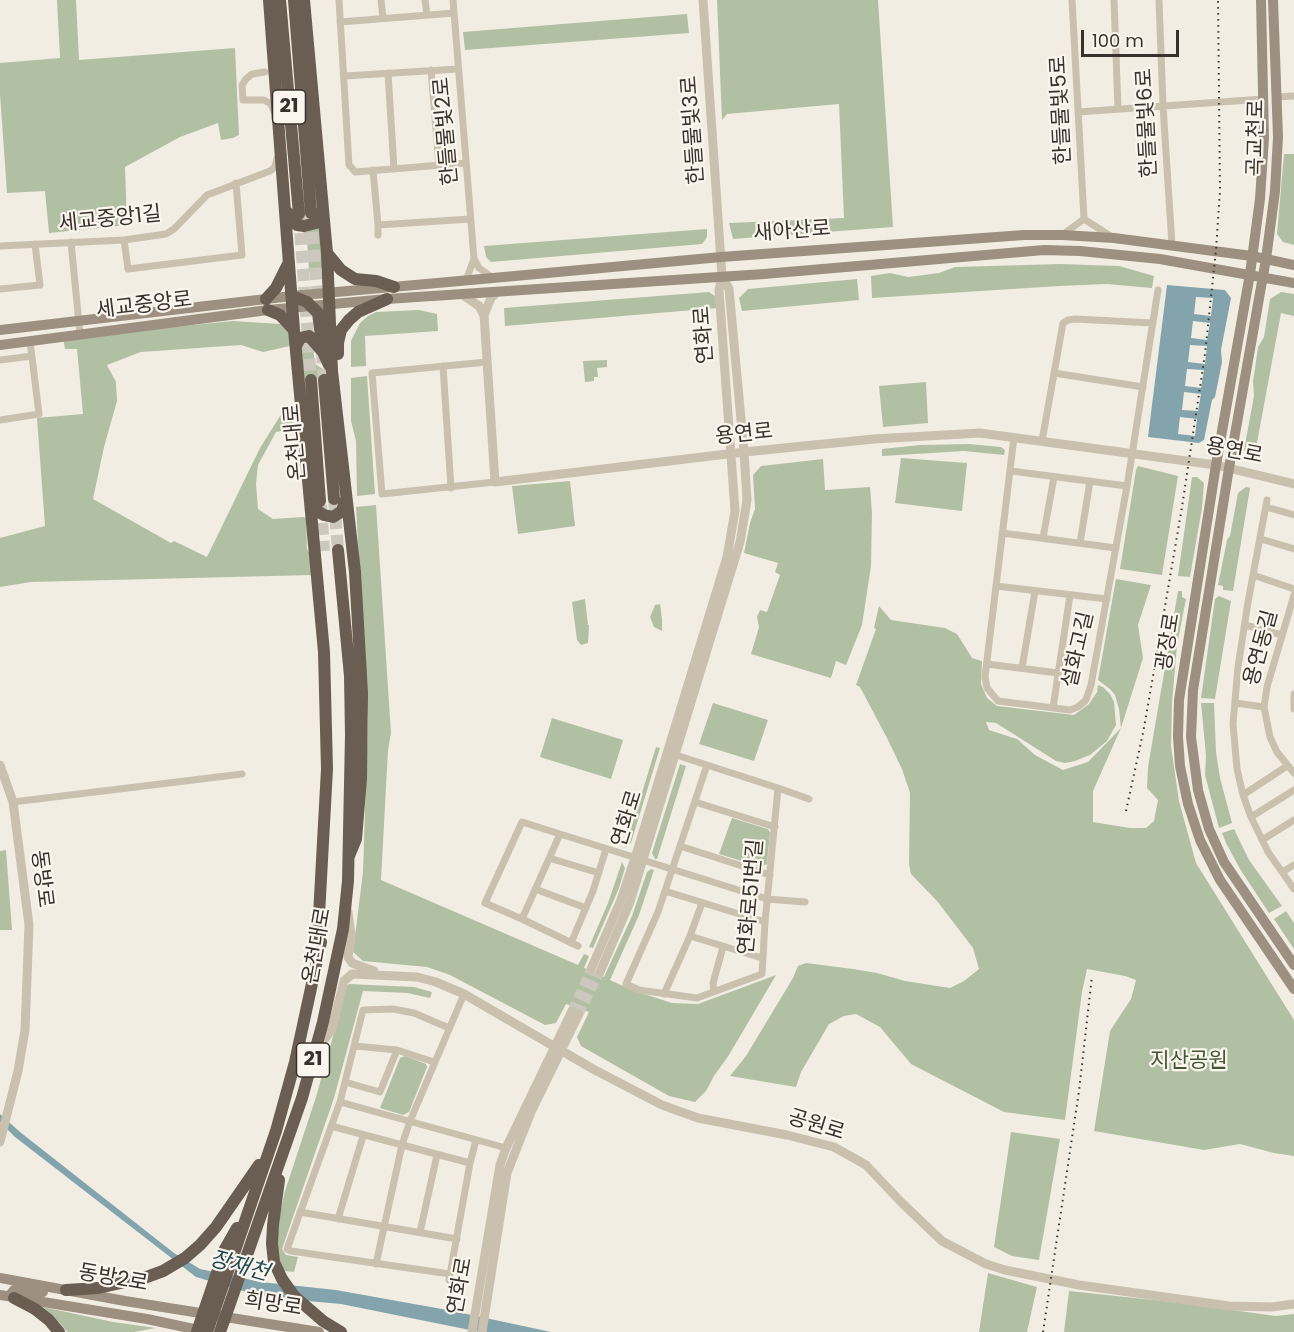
<!DOCTYPE html>
<html>
<head>
<meta charset="utf-8">
<style>
	body { margin:0 }
	#map { position:relative; width:1294px; height:1332px; overflow:hidden; background:#f2ede2; font-family:Poppins,sans-serif }
	canvas { display:block }
	.scale { position:absolute; left:1081px; top:30px; width:98px; height:27px; box-sizing:border-box; border:3px solid #39322c; border-top:0; padding-left:8px; font-size:18px; line-height:21px; white-space:nowrap; color:#39322c; -webkit-text-stroke:4px #faf6ee; paint-order:stroke }
</style>
</head>
<body>
<div id="map">
<canvas width="1294" height="1332"></canvas>
<div class="scale">100 m</div>
</div>
<script>
const g = document.querySelector('canvas').getContext('2d');
g.lineJoin = 'round';
function fillPath(path, color) {
  g.fillStyle = color;
  g.fill(path, 'evenodd');
}
function toPath(rows) {
  const path = new Path2D();
  for (const r of rows) {
    path.moveTo(r[0], r[1]);
    for (let i = 2; i < r.length; i += 2) path.lineTo(r[i], r[i + 1]);
  }
  return path;
}
function trace(path, color, width, dash) {
  g.strokeStyle = color;
  g.lineWidth = width;
  g.lineCap = dash ? 'butt' : 'round';
  g.setLineDash(dash || []);
  g.stroke(path);
}
function label(font, color, halo, rows, align = 'center') {
  g.font = font + ' Poppins,"Noto Sans KR",sans-serif';
  g.lineWidth = 4.5;
  g.setLineDash([]);
  g.textBaseline = 'middle';
  g.strokeStyle = halo;
  g.fillStyle = color;
  for (const [text, x, y, turn = 0] of rows) {
    g.save();
    g.translate(x, y);
    g.rotate((+turn || 0) * Math.PI / 180);
    g.textAlign = isNaN(turn) ? turn : align;
    if (halo) g.strokeText(text, 0, 0);
    g.fillText(text, 0, 0);
    g.restore();
  }
}
const green = toPath([
	[57,0,76,0,79,60,235,48,239,135,233,138,221,140,218,123,180,137,125,167,127,225,49,233,45,191,7,193,0,94,0,63,60,58],
	[717,0,878,0,893,227,733,239,729,223,844,218,839,104,727,114,722,120],
	[687,14,689,33,465,50,463,32],
	[1284,154,1294,154,1294,245,1283,242,1277,234],
	[319,222,323,267,319,272,312,273,309,271,307,239,302,230],
	[707,229,707,237,702,244,491,262,486,257,484,246],
	[1060,264,1119,266,1154,276,1152,288,1107,284,1059,286,872,298,871,276,890,273,908,277,939,273,955,267],
	[857,279,859,300,742,311,739,298,748,289],
	[709,292,715,296,717,308,505,326,504,308],
	[1281,292,1294,294,1294,316,1281,313,1254,459,1250,458,1244,450,1254,396,1253,382,1258,347,1264,337,1270,299],
	[419,310,437,314,438,331,365,336,366,366,351,367,351,341,360,323,368,316,376,312],
	[233,321,280,324,287,329,291,337,290,346,263,352,241,345,141,352,107,365,116,382,117,401,104,447,93,499,171,543,174,541,207,557,260,448,285,408,293,406,294,429,276,432,258,465,256,484,258,509,273,519,303,517,306,518,307,549,311,555,312,575,31,582,0,587,0,538,45,526,37,418,83,414,77,349,65,349,63,338],
	[306,339,313,347,315,364,329,373,331,378,304,380,301,344],
	[607,360,607,367,597,368,598,377,594,377,594,381,585,382,583,361],
	[367,376,375,494,357,496,356,441,351,421,351,378],
	[926,382,928,423,883,427,879,386],
	[969,444,1001,447,1005,450,1004,455,964,451,882,456,882,449,920,445],
	[901,458,967,463,962,511,895,503],
	[823,459,825,490,870,487,872,513,871,566,862,625,846,665,836,661,831,678,751,654,759,627,757,617,760,610,767,612,780,575,775,572,778,563,744,553,750,523,755,509,753,475,761,466],
	[1138,466,1178,476,1162,575,1120,569,1136,470],
	[1192,477,1197,477,1204,483,1202,508,1190,577,1178,576],
	[570,481,575,526,518,534,512,486],
	[1246,487,1250,488,1233,591,1223,590,1223,586,1218,585,1227,540,1230,536,1238,493],
	[376,505,391,733,388,750,381,880,578,965,584,954,589,956,584,968,604,977,632,916,647,872,651,869,654,870,639,915,610,980,632,990,672,1003,698,1004,776,975,729,1055,714,1076,706,1091,695,1102,669,1096,581,1046,577,1037,589,1012,566,1004,556,1023,545,1025,450,975,427,967,363,961,353,952,363,872,368,719,356,507],
	[1116,579,1151,585,1138,625,1143,658,1121,728,1093,791,1093,822,1130,828,1146,828,1154,821,1158,800,1147,788,1148,767,1178,591,1182,591,1182,597,1186,599,1177,645,1172,703,1171,746,1179,801,1196,863,1294,1020,1294,1156,1274,1153,1240,1144,1204,1150,1094,1131,1110,1031,1131,999,1136,980,1125,976,1087,969,1082,992,1065,1120,1004,1112,911,1064,880,1027,856,1014,844,1016,829,1024,801,1072,796,1087,730,1076,746,1056,793,978,798,966,806,963,853,969,877,973,905,981,950,988,964,981,979,969,973,948,937,901,911,874,909,864,910,793,902,769,887,738,860,687,856,685,876,629,874,628,879,606,891,620,945,628,957,634,972,658,982,661,981,684,987,698,997,706,1074,715,1089,704,1097,692,1098,685,1103,687,1110,694,1114,702,1116,725,1107,741,1090,755,1075,761,1065,763,1056,761,996,723,986,722,989,730,1017,739,1035,755,1063,770,1088,762,1121,728,1119,709,1115,695,1110,689,1098,680],
	[1219,596,1231,601,1215,699,1201,698,1215,599],
	[585,599,588,625,589,625,588,643,581,645,577,640,572,602],
	[660,604,662,619,662,631,654,627,650,617,655,605],
	[713,703,768,720,754,761,699,744],
	[1201,703,1214,703,1216,752,1220,778,1232,823,1219,828,1205,775,1206,756],
	[552,718,623,740,611,779,540,757],
	[656,747,660,748,631,843,625,848],
	[680,764,686,766,657,859,655,859,652,853],
	[732,818,768,829,770,833,767,864,761,867,719,854],
	[1234,829,1249,860,1282,906,1269,913,1240,869,1226,843,1222,833],
	[6,850,12,930,0,930,0,851],
	[622,862,625,868,619,888,593,948,589,947,608,903],
	[1286,911,1294,923,1294,949,1274,919],
	[349,984,414,987,432,992,430,998,407,993,363,991,334,1098,282,1249,286,1255,298,1257,294,1272,284,1271,280,1265,277,1245,279,1218,285,1191,316,1097,347,986],
	[405,1056,426,1064,427,1067,409,1112,403,1115,380,1108,400,1058],
	[1011,1132,1060,1139,1039,1260,1012,1256,994,1247],
	[988,1273,1037,1287,1027,1332,979,1332],
	[1069,1291,1173,1302,1276,1316,1294,1314,1294,1332,1064,1332],
	[43,1307,113,1322,156,1328,134,1332,67,1332,60,1323]
]);
const water = toPath([
	[1167,285,1225,290,1231,298,1221,350,1222,362,1215,397,1212,400,1204,440,1199,443,1148,437],
	[1196,297,1213,298,1211,316,1194,314],
	[1193,321,1210,323,1207,340,1191,338],
	[1190,345,1207,346,1205,364,1188,362],
	[1187,369,1204,370,1201,388,1185,386],
	[1184,392,1201,394,1198,411,1182,410],
	[1180,417,1197,419,1195,436,1178,434],
	[0,1114,20,1132,174,1253,200,1269,261,1282,336,1290,453,1311,551,1332,480,1332,341,1304,275,1298,250,1293,196,1277,15,1137,0,1122]
]);
const tertiaryTunnel = toPath([
	[572,1011,591,969],
	[579,1014,600,972]
]);
const trunkTunnel = toPath([
	[311,214,319,316],
	[299,215,311,380],
	[322,351,324,380],
	[334,499,338,550],
	[321,505,324,551]
]);
const minor = toPath([
	[339,0,349,165,352,168,355,172,466,163],
	[381,0,383,18],
	[425,0,427,15],
	[453,0,474,259,466,280],
	[1072,0,1084,219],
	[1114,0,1118,109],
	[1159,0,1163,106,1172,245],
	[340,22,454,13],
	[431,70,439,165],
	[265,72,252,74,246,79,242,85,243,100,264,100,271,104,274,111],
	[388,73,394,169],
	[345,76,458,69],
	[1278,97,1294,96],
	[1078,112,1264,99],
	[373,170,378,225,470,219],
	[1084,219,1112,237],
	[378,225,378,235],
	[1062,235,1084,219],
	[124,240,128,269,242,255,236,183],
	[71,242,80,334],
	[0,246,124,240,166,234,174,229,207,195,270,171,275,167,277,158],
	[474,259,479,268,493,278],
	[0,289,40,285,35,244],
	[0,360,32,356],
	[487,362,372,373,382,494,495,482],
	[443,366,451,488],
	[1054,373,1143,387],
	[0,420,39,414,30,341],
	[1014,437,985,677,987,688,998,701,1070,710,1078,707,1086,700,1091,685,1127,486,1158,290],
	[1042,441,1063,323,1068,320,1075,319,1153,323],
	[1011,471,1127,486],
	[1267,500,1248,602,1238,667,1233,724,1237,769,1243,795,1251,817,1268,852,1294,889],
	[1266,507,1294,515],
	[1002,533,1116,548],
	[1043,538,1054,477],
	[1261,539,1294,549],
	[1080,543,1090,481],
	[1253,575,1294,589],
	[996,586,1107,599],
	[1294,595,1267,687,1264,707,1270,737,1277,752,1294,773],
	[1245,625,1282,635],
	[987,664,1058,673],
	[1022,668,1035,591],
	[1294,694,1294,709],
	[1235,703,1264,707],
	[1053,708,1070,595],
	[676,755,707,765,778,788,765,922,762,974,697,998,639,990,626,984,658,912,707,765],
	[778,788,809,799],
	[1243,795,1287,766],
	[13,802,242,774],
	[695,802,775,827],
	[1251,817,1294,790],
	[1262,840,1294,820],
	[680,846,770,875],
	[549,858,599,873],
	[1282,872,1294,865],
	[535,889,586,908],
	[665,891,765,922],
	[522,919,485,903,522,822,560,834],
	[690,936,762,958],
	[571,943,593,891,606,849],
	[578,946,522,919,560,834,767,899,805,902],
	[714,991,713,983,723,947],
	[664,994,690,936,702,903],
	[449,1028,414,1013,393,1009,363,1010,340,1102,287,1249,291,1251,450,1274],
	[355,1046,397,1050,434,1062],
	[345,1082,380,1092,397,1050],
	[340,1102,506,1148],
	[331,1126,470,1163],
	[300,1212,457,1239],
	[338,1219,363,1136],
	[420,1232,437,1155],
	[376,1264,402,1145,410,1121,464,994],
	[449,1280,470,1163,476,1140]
]);
const tertiary = toPath([
	[497,292,491,298,484,315,495,482,744,452,874,439,980,433,1216,465,1294,484],
	[463,295,479,306,484,315],
	[0,765,13,802,29,925,25,1030,18,1071,0,1142],
	[348,912,351,935,348,957,352,963,374,971],
	[591,969,621,900,635,858,727,557,735,511,719,290,722,276,703,0],
	[600,972,630,902,740,542,747,500,744,452,729,289,722,276],
	[318,1049,332,1029,344,981,352,974,417,977,436,982,464,994,593,1069,662,1105,698,1118,787,1135,834,1147,866,1165,901,1202,942,1241,986,1264,1005,1270,1079,1285,1229,1306,1272,1307,1294,1304],
	[472,1332,500,1165,506,1148,572,1011],
	[482,1332,507,1173,531,1112,579,1014]
]);
const secondary = toPath([
	[1261,0,1264,138,1260,199,1250,274,1216,465,1179,700,1178,737,1180,766,1188,804,1200,840,1220,880,1294,989],
	[1273,0,1278,137,1275,191,1266,259,1229,468,1193,690,1191,737,1198,790,1209,829,1224,862,1294,965],
	[0,330,292,296,493,278,721,257,1024,235,1062,235,1114,238,1252,256,1294,265],
	[0,345,268,310,387,299,764,274,1044,250,1080,251,1160,259,1294,283],
	[0,1278,125,1301,319,1332],
	[0,1295,147,1319,203,1331],
	[14,1298,11,1294,14,1290,43,1292]
]);
const trunk = toPath([
	[269,0,294,330,324,652,327,769,319,915,320,949],
	[280,0,299,214],
	[294,0,311,213],
	[304,0,327,253,332,371,355,572,362,693,361,779,356,839,349,856],
	[287,212,297,225,304,226,316,223,323,209],
	[327,253,341,270,355,279,376,281,394,287],
	[292,296,307,302,318,313,323,352,329,365],
	[266,299,276,288,289,262],
	[268,310,280,315,294,330],
	[296,346,300,338,309,336,323,352],
	[338,354,338,343,341,330,349,320,358,312,387,299],
	[311,380,320,501],
	[324,380,334,499],
	[311,502,317,511,324,515,333,517,342,511,345,501],
	[279,1180,273,1225,272,1244,274,1262,282,1279,294,1296,323,1321,341,1332],
	[66,1290,98,1288,144,1278,163,1271,185,1258,200,1245,216,1227,259,1165],
	[14,1298,35,1309,49,1320,59,1332],
	[197,1332,225,1249,237,1228],
	[207,1332,276,1131,295,1062,321,942],
	[220,1332,302,1098,323,1022,343,929,348,881,351,735,350,676,338,550]
]);
const rail = toPath([
	[1126,811,1143,733,1155,665,1182,507,1205,354,1216,250,1220,191,1218,0],
	[1043,1332,1079,1091,1092,976]
]);
const shields = [
	[289,107,33],
	[313,1060,33]
];
const shieldNames = [
	["21",289,107],
	["21",313,1060]
];
const streetNames = [
	["한들물빛5로",1062,110,-93],
	["한들물빛6로",1148,123,-93],
	["한들물빛3로",694,130,-94],
	["한들물빛2로",447,131,-95],
	["곡교천로",1257,138,-89],
	["세교중앙1길",110,220,-6],
	["새아산로",792,232,-4],
	["세교중앙로",144,306,-7],
	["연화로",705,335,-94],
	["용연로",744,435,-6],
	["온천대로",296,442,-95],
	["용연로",1234,452,11],
	["광장로",1169,642,-81],
	["용연동길",1262,648,-75],
	["설화고길",1079,650,-77],
	["연화로",628,819,-73],
	["동방로",41,879,83],
	["연화로51번길",752,897,-85],
	["온천대로",318,946,-80],
	["공원로",816,1126,17],
	["동방2로",113,1279,10],
	["연화로",461,1286,-80],
	["희망로",273,1305,9]
];
const parkNames = [
	["지산공원",1189,1062]
];
const waterNames = [
	["장재천",239,1267,15]
];
fillPath(green, '#b1c0a3');
fillPath(water, '#83a4ad');
trace(tertiaryTunnel, '#cdc8be', 9, [9, 4.5]);
trace(trunkTunnel, '#cdc8be', 12, [12, 6]);
trace(minor, '#cac0ae', 7);
trace(tertiary, '#cac0ae', 9);
trace(secondary, '#9d9080', 10);
trace(trunk, '#6a5d52', 12);
trace(rail, '#39322c', 2, [1.5, 4.5]);
for (const [x, y, w] of shields) {
  const box = new Path2D();
  box.roundRect(x - w / 2, y - 17, w, 34, 4.5);
  g.fillStyle = '#faf6ee';
  g.fill(box);
  trace(box, '#39322c', 1.5);
}
label('bold 20px', '#39322c', null, shieldNames);
label('21px', '#39322c', '#faf6ee', streetNames);
label('21px', '#425632', '#faf6ee', parkNames);
label('italic 22px', '#244c58', '#faf6ee', waterNames);
</script>
</body>
</html>
